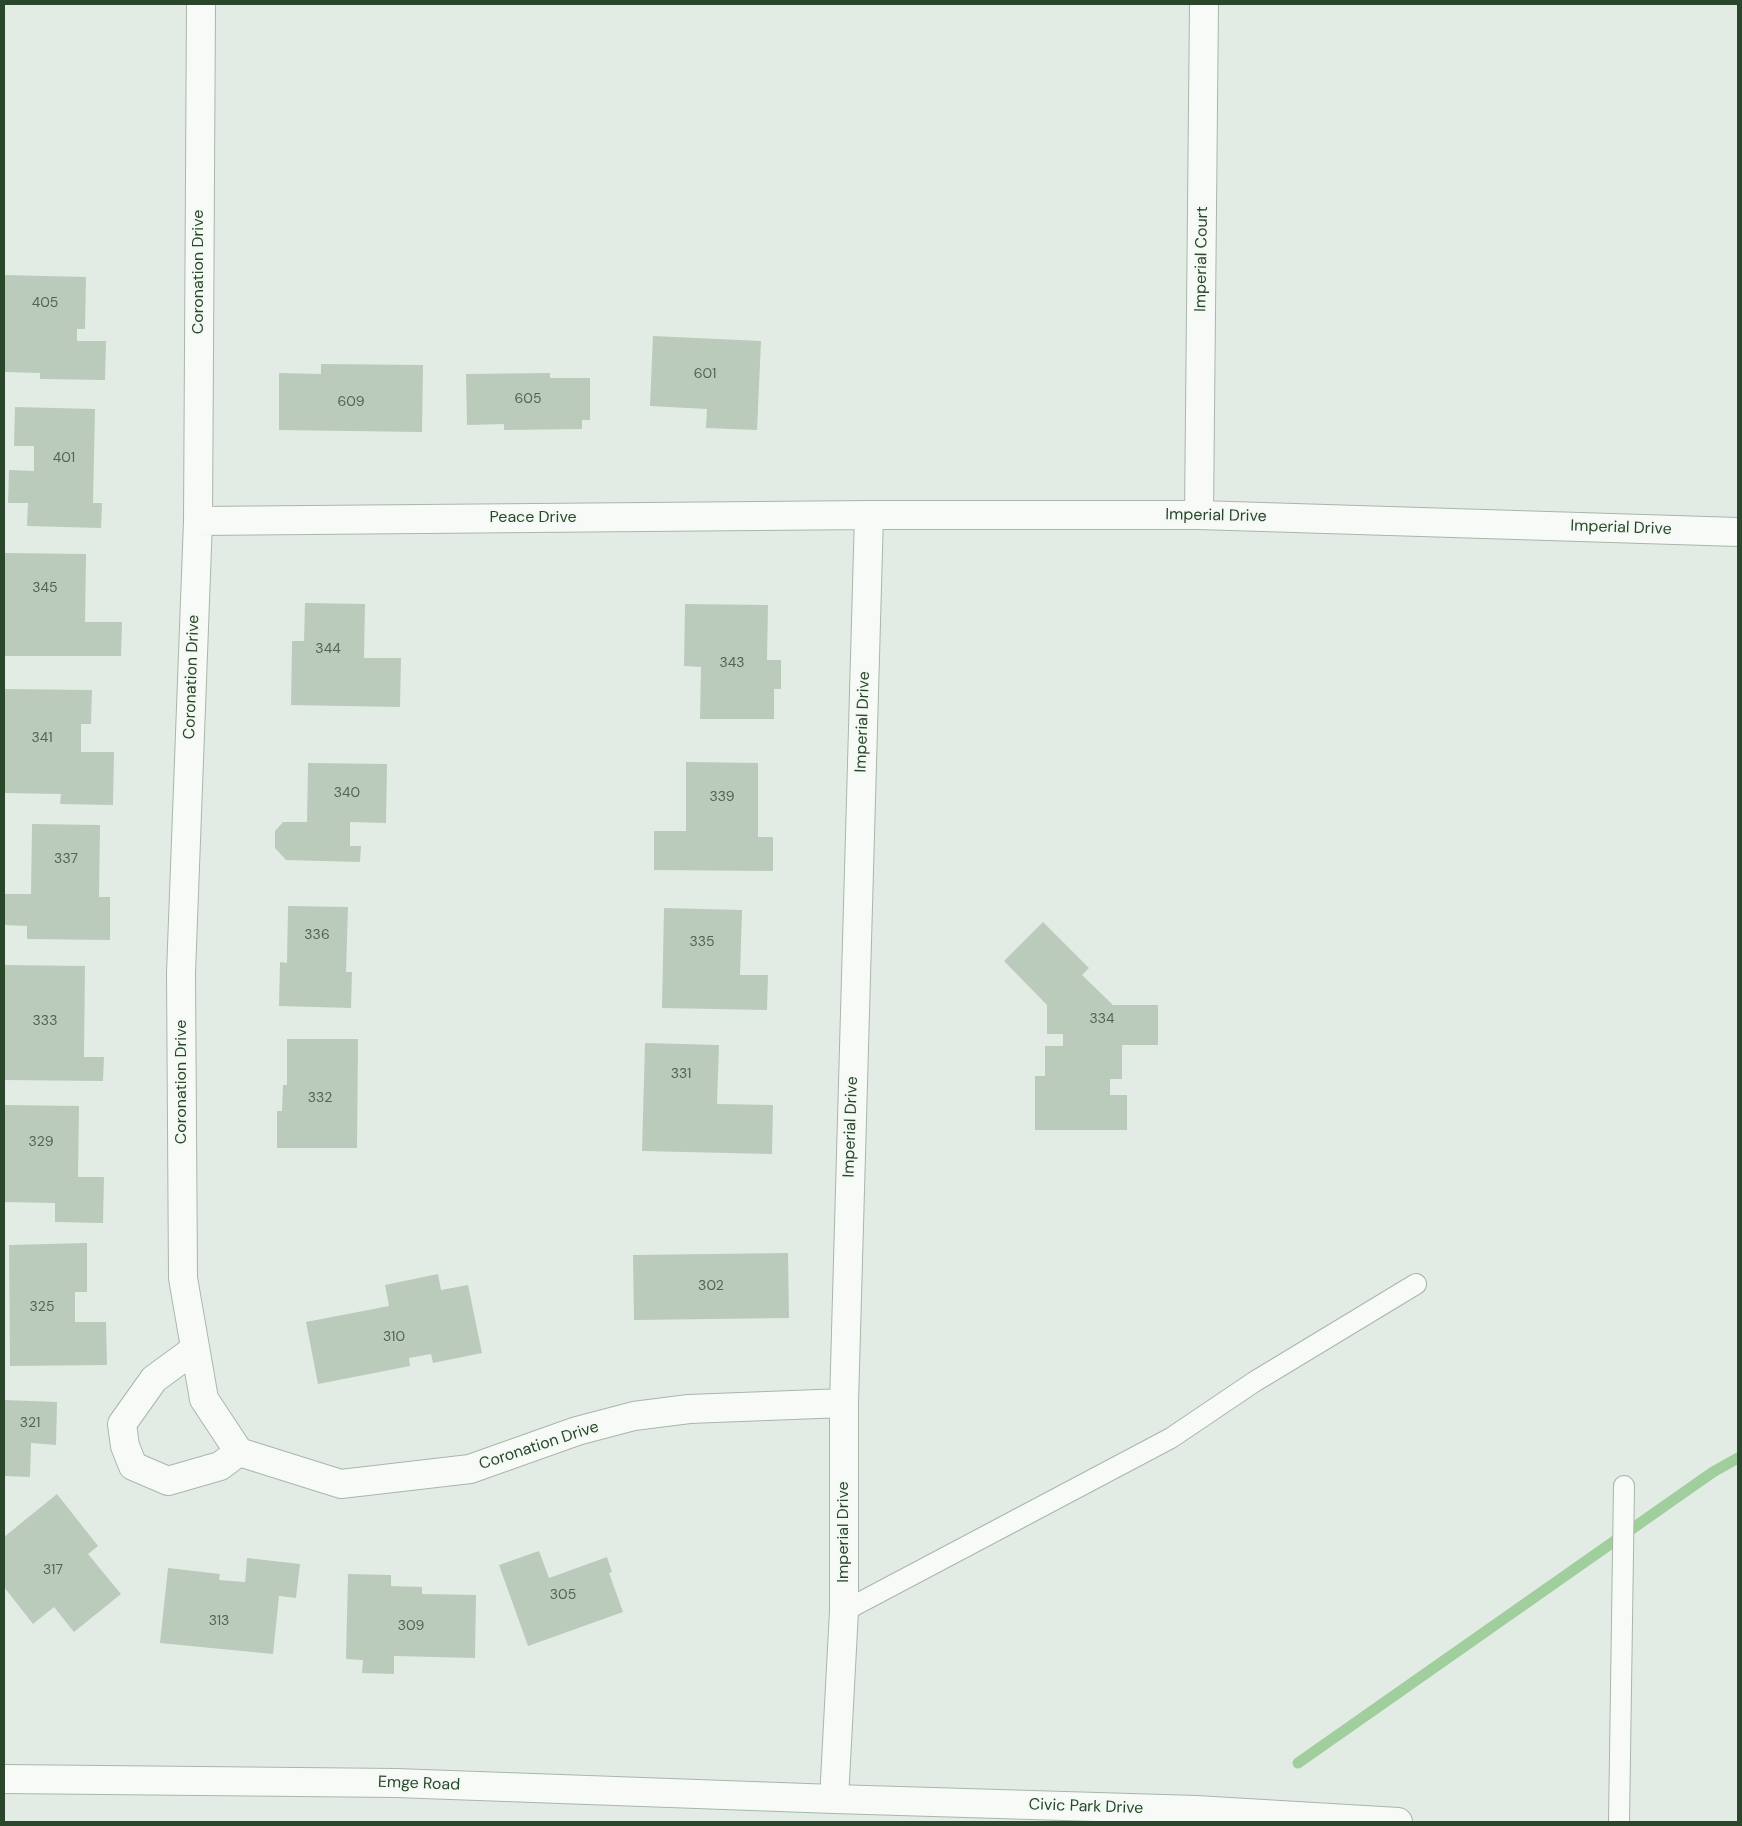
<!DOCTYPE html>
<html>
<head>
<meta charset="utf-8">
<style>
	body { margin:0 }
	#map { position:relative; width:1742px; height:1826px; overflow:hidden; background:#e3ece4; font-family:"DM Sans",sans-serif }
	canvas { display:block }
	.frame { position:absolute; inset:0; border:5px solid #2a462b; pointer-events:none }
</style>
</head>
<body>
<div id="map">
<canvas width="1742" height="1826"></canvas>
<div class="frame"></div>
</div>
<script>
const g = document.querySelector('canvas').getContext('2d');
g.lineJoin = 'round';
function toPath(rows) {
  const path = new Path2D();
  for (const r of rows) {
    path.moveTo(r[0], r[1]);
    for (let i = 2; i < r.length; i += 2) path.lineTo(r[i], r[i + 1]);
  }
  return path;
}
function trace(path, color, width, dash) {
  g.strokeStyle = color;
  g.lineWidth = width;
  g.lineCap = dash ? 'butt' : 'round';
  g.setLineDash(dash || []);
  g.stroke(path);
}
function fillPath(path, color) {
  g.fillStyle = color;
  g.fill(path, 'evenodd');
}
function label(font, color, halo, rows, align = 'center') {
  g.font = font + ' "DM Sans",sans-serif';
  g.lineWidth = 4;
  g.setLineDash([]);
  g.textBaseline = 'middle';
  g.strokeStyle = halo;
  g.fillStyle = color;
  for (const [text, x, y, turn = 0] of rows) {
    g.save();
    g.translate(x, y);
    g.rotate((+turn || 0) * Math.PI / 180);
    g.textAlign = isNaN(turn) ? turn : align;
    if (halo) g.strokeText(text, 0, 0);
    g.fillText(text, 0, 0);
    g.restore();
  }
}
const stream = toPath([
	[1298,1763,1713,1472,1738,1458]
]);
const building = toPath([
	[4,275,86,277,85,329,77,329,77,341,106,341,105,380,40,379,40,373,4,372],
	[653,336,761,341,757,430,706,428,707,409,650,406],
	[321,364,423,365,422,432,279,430,279,373,321,374],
	[550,373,550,378,590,378,590,420,582,420,582,429,504,430,504,424,467,425,466,374],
	[15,407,95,409,93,503,102,503,101,528,27,526,28,503,8,503,9,470,34,471,34,446,14,446],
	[4,553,86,554,85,622,122,622,121,656,4,656],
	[305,603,365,604,364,658,401,658,400,707,291,705,292,641,304,641],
	[685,604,768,605,767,660,781,660,781,689,774,689,774,719,700,719,701,667,684,666],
	[4,689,92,690,91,724,81,724,81,752,114,752,113,805,60,804,61,794,4,793],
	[686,762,758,763,758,837,773,837,773,871,654,870,654,831,686,831],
	[308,763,387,764,386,823,350,822,350,846,361,846,360,862,286,860,275,848,275,831,283,822,307,822],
	[32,824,100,825,99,897,110,897,110,940,27,939,27,926,4,925,4,894,31,894],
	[288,906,348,907,346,972,352,972,351,1008,279,1006,280,962,287,963],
	[664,908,742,910,740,975,768,975,767,1010,662,1008],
	[1043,922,1089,968,1082,975,1113,1005,1158,1005,1158,1045,1122,1045,1122,1079,1110,1079,1110,1095,1127,1095,1127,1130,1035,1130,1035,1076,1045,1076,1045,1046,1063,1046,1063,1034,1047,1034,1047,1005,1004,961],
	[4,965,85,966,84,1057,104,1057,103,1081,4,1080,5,994,4,994],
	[287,1039,358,1039,357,1148,277,1148,277,1111,282,1111,283,1085,287,1085],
	[645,1043,719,1045,717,1104,773,1105,772,1154,642,1151],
	[4,1105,79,1106,78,1177,104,1177,103,1223,55,1222,55,1203,4,1202],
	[87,1243,87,1292,75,1292,75,1322,106,1322,107,1365,10,1366,9,1245],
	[788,1253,789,1318,634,1320,633,1255],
	[438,1274,441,1290,468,1285,482,1353,433,1363,431,1354,409,1358,410,1366,318,1384,306,1322,389,1306,385,1285],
	[4,1400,57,1402,56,1445,31,1443,30,1477,4,1476],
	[57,1494,98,1546,88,1554,121,1594,74,1632,54,1607,33,1624,4,1587,4,1537],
	[539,1551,549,1578,607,1557,612,1572,609,1573,623,1612,528,1646,499,1565],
	[247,1558,300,1564,296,1598,279,1596,273,1654,160,1643,168,1568,220,1574,219,1580,245,1582],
	[348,1574,391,1575,391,1586,422,1587,422,1594,476,1595,475,1658,394,1656,394,1674,362,1673,363,1660,346,1659]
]);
const service = toPath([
	[844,1611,1171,1438,1254,1382,1416,1284],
	[1619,1822,1624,1486]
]);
const minor = toPath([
	[201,4,198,521,181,973,183,1278,204,1399,239,1452,341,1484,470,1469,577,1431,634,1416,689,1409,844,1403],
	[1199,515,1204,4],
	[198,521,869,515,1199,515,1738,532],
	[195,1349,154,1379,122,1424,125,1446,133,1466,168,1481,220,1466,239,1452],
	[4,1779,396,1783,834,1799,1196,1810,1398,1822],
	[834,1799,844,1611,844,1403,869,515]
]);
const numberNames = [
	["405",45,303],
	["601",705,374],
	["605",528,399],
	["609",351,402],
	["401",64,458],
	["345",45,588],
	["344",328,649],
	["343",732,663],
	["341",42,738],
	["340",347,793],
	["339",722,797],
	["337",66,859],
	["336",317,935],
	["335",702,942],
	["334",1102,1019],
	["333",45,1021],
	["331",681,1074],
	["332",320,1098],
	["329",41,1142],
	["302",711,1286],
	["325",42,1307],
	["310",394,1337],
	["321",30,1423],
	["317",53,1570],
	["305",563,1595],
	["313",219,1621],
	["309",411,1626]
];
const streetNames = [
	["Imperial Court",1202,259,-89],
	["Coronation Drive",199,272,-90],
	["Imperial Drive",1216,516,1],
	["Peace Drive",533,518],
	["Imperial Drive",1621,528,2],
	["Coronation Drive",192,677,-88],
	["Imperial Drive",863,722,-88],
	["Coronation Drive",182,1082,-90],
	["Imperial Drive",851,1127,-88],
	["Coronation Drive",539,1446,-18],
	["Imperial Drive",844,1532,-90],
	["Emge Road",419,1784,2],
	["Civic Park Drive",1086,1807,2]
];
trace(stream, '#a0ce9d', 11);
fillPath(building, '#bacabb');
trace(service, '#a8b7a9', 22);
trace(minor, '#a8b7a9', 30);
trace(service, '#f7faf7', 20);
trace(minor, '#f7faf7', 28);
label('14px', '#4e674f', null, numberNames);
label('16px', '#2a462b', '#f3f9f3', streetNames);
</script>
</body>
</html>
